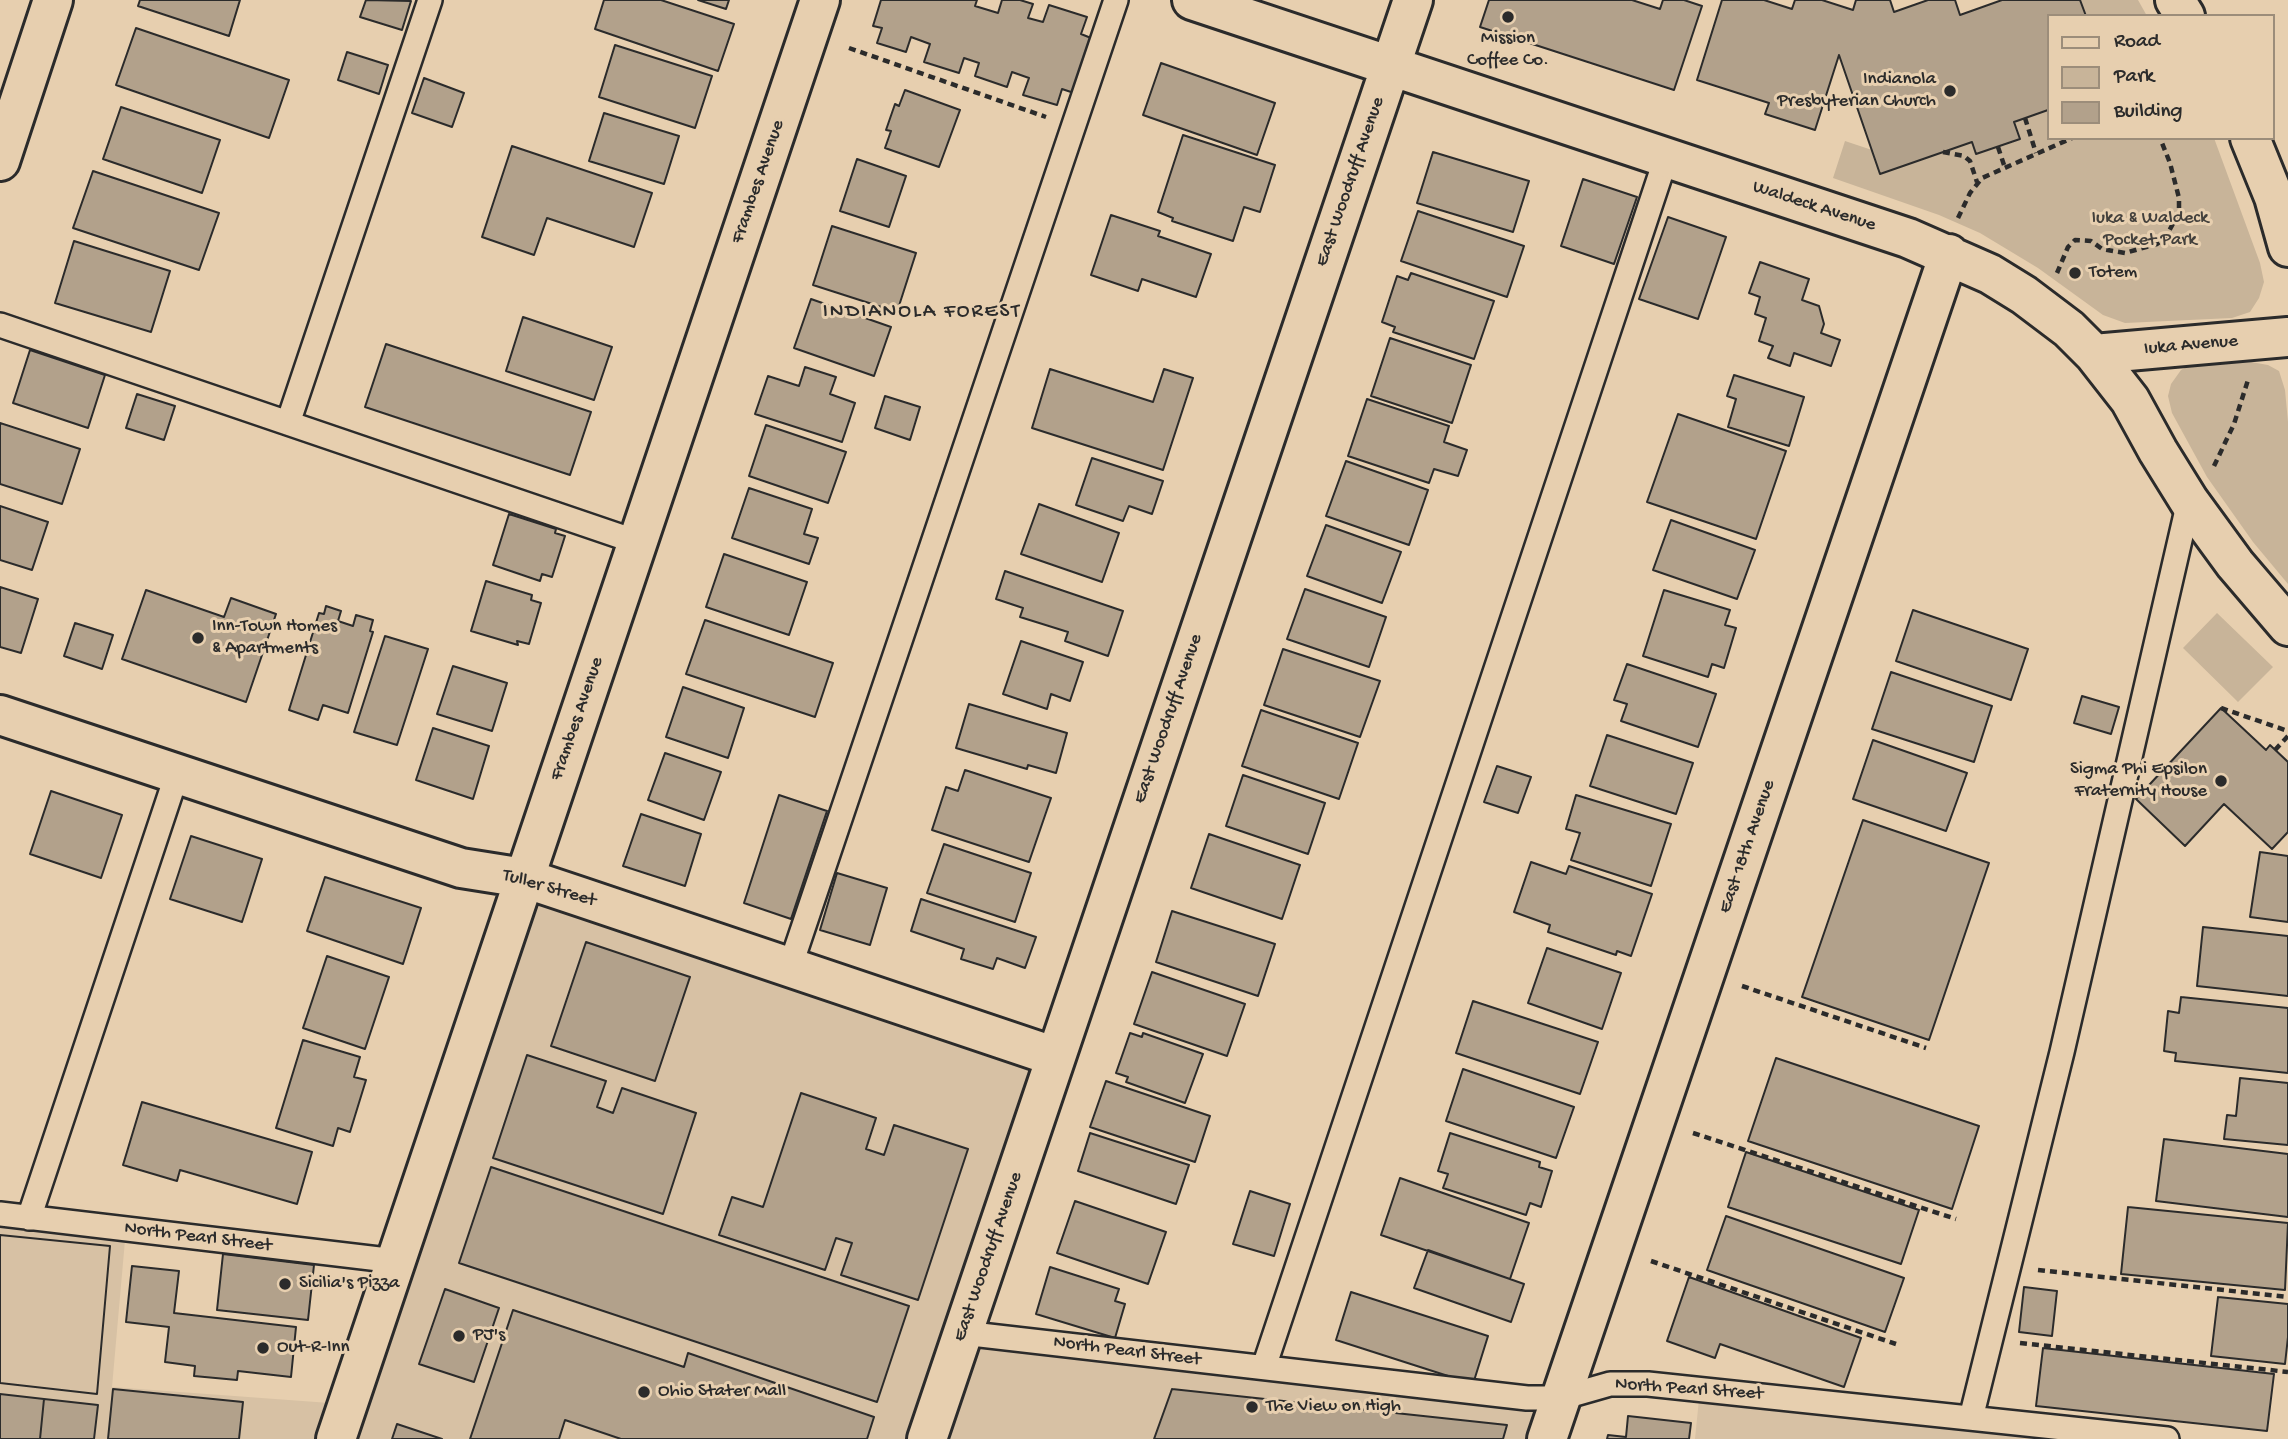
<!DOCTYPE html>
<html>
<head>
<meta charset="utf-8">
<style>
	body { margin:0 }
	#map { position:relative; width:2288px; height:1439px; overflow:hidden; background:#e7cfaf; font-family:"Gochi Hand",sans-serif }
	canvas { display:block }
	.legend { position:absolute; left:2047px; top:14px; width:228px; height:126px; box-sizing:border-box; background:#e7cfaf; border:2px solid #9c8d7a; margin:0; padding:9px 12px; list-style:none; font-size:21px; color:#2b2b2b }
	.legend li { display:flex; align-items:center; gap:14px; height:35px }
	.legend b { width:35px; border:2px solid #9c8d7a }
</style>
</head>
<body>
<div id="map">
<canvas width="2288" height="1439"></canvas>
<ul class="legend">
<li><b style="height:9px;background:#e7cfaf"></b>Road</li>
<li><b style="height:19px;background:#c8b499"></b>Park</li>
<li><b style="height:19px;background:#b2a18b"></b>Building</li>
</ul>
</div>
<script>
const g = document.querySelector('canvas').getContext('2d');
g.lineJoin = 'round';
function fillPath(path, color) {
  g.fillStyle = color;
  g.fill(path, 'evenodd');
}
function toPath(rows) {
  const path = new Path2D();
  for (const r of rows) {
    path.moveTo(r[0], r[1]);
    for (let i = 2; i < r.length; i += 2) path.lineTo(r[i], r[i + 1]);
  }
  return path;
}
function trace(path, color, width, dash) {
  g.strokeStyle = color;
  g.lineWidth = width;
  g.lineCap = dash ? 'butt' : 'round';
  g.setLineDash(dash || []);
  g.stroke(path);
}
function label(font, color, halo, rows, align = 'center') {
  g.font = font + ' "Gochi Hand",sans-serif';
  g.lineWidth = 6;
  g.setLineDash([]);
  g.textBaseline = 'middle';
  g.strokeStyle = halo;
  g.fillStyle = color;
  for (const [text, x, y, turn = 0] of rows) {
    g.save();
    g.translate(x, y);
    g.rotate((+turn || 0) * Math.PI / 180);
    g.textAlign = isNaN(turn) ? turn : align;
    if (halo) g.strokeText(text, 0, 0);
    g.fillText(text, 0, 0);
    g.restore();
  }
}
const built = toPath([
	[524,878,1057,1061,959,1335,1568,1408,1557,1439,0,1439,0,1219,126,1229,112,1387,343,1404],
	[1700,1389,2168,1439,1695,1439]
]);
const green = toPath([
	[2080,0,2138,0,2147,16,2086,16],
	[2048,110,2048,138,2214,138,2260,263,2264,282,2259,298,2250,312,2232,318,2125,323,2103,315,2038,268,1980,233,1939,215,1833,178,1845,141,1872,150,1881,174,1972,142,1977,154,2019,140,2014,122],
	[2251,362,2268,365,2279,371,2285,390,2288,422,2288,584,2253,542,2207,477,2172,413,2168,396,2171,384,2181,370,2194,363],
	[2217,613,2273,667,2238,702,2183,648]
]);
const building = toPath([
	[140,0,240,0,229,36,138,6,140,0],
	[366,0,411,1,402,30,360,17,366,0],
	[604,0,661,0,734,24,718,71,595,29,604,0],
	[698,0,729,0,726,9,698,0],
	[881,0,977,0,975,6,998,13,1002,0,1020,0,1033,4,1028,18,1043,22,1049,5,1087,17,1081,34,1091,38,1074,93,1062,89,1057,105,1023,95,1029,78,1012,72,1007,87,975,76,979,63,964,58,959,73,924,62,930,44,911,37,906,52,877,43,882,28,873,26,881,0],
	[1489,0,1632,0,1660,9,1663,0,1684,0,1702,6,1674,90,1480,27,1489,0],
	[1722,0,1764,0,1792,9,1795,0,1822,0,1853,10,1856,0,1890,0,1894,12,1928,0,1955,0,1960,15,2002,0,2080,0,2086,16,2048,16,2048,110,2014,122,2020,139,1976,154,1972,142,1880,174,1839,55,1815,130,1765,114,1769,103,1697,80,1722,0],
	[136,28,289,80,269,138,116,85,136,28],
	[615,45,712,76,695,128,599,97,615,45],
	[347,52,388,65,379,94,338,80,347,52],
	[1161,63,1275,103,1257,155,1143,115,1161,63],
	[424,78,464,93,452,127,412,113,424,78],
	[905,90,960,110,939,167,885,148,891,131,886,130,895,104,899,106,905,90],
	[121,107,220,140,202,193,103,159,121,107],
	[604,113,679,136,664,184,589,161,604,113],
	[1183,135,1275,165,1260,212,1244,207,1233,241,1172,221,1173,218,1158,212,1183,135],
	[512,146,652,193,634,247,547,218,534,255,482,237,512,146],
	[1433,152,1529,181,1513,232,1417,203,1433,152],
	[857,159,906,176,889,227,840,211,857,159],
	[93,171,219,213,199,270,73,228,93,171],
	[1583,179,1637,197,1614,264,1561,246,1583,179],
	[1418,211,1524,246,1507,297,1401,261,1418,211],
	[1111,215,1160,231,1158,236,1211,254,1196,297,1142,279,1138,291,1091,275,1111,215],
	[1668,217,1726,237,1698,319,1639,299,1668,217],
	[832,226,916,253,897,312,813,285,832,226],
	[74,241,170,271,151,332,55,303,74,241],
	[1760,262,1809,279,1802,300,1819,306,1824,324,1821,333,1840,340,1831,366,1794,353,1790,366,1768,358,1773,346,1759,341,1766,318,1755,314,1760,297,1749,293,1760,262],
	[1411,273,1494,301,1474,359,1393,332,1395,327,1382,322,1397,276,1408,280,1411,273],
	[811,299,891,327,874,376,794,348,811,299],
	[523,317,612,347,594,400,506,371,523,317],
	[1390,338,1471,365,1452,423,1371,396,1390,338],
	[386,344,591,412,570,475,365,407,386,344],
	[30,350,105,375,88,428,13,403,30,350],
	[805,367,836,377,830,394,855,403,842,442,755,414,768,376,799,386,805,367],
	[1050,369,1153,402,1164,369,1193,378,1163,470,1032,428,1050,369],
	[1734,375,1804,397,1789,446,1728,427,1736,399,1727,396,1734,375],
	[137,394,175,406,164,440,126,428,137,394],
	[885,396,920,407,910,440,875,428,885,396],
	[1367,399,1449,426,1444,442,1467,450,1458,476,1434,469,1429,483,1348,456,1367,399],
	[1678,414,1786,451,1756,539,1647,502,1678,414],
	[0,423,80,449,62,504,0,484,0,423],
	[766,425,846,452,828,503,749,476,766,425],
	[1092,458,1163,481,1152,514,1129,506,1123,521,1076,505,1092,458],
	[1346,461,1428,490,1409,545,1326,516,1346,461],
	[749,488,812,509,804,534,818,538,809,564,732,538,749,488],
	[1039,504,1119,533,1102,582,1021,554,1039,504],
	[0,506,48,522,32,570,0,560,0,506],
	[509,514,556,529,555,533,565,536,552,577,542,574,540,581,493,565,509,514],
	[1671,520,1755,550,1737,599,1653,570,1671,520],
	[1326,525,1401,552,1382,603,1307,576,1326,525],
	[724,554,807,582,789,635,706,607,724,554],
	[1005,571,1123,611,1108,656,1065,641,1068,632,1020,617,1023,608,996,599,1005,571],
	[486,581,532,595,531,600,541,603,529,644,517,641,518,645,471,631,486,581],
	[0,587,38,599,21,653,0,647,0,587],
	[1305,589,1386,617,1369,667,1287,639,1305,589],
	[146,590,224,617,231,598,276,614,246,702,122,659,146,590],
	[1664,590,1730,610,1725,625,1736,628,1724,668,1712,664,1708,677,1643,656,1664,590],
	[326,606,341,611,338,621,353,626,356,615,373,620,370,631,373,632,348,713,323,705,318,720,289,710,319,613,324,614,326,606],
	[1913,610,2028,649,2011,700,1896,661,1913,610],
	[705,620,833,663,815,717,686,674,705,620],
	[75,623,113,635,102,669,64,656,75,623],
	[385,636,428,649,397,745,354,732,385,636],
	[1021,641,1083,662,1070,701,1051,694,1047,709,1003,694,1021,641],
	[1283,649,1380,681,1360,737,1264,705,1283,649],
	[1627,664,1716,694,1698,747,1621,721,1627,704,1614,700,1627,664],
	[453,666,507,683,492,731,437,714,453,666],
	[1891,672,1992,706,1974,762,1872,729,1891,672],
	[683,687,744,708,728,758,666,737,683,687],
	[2082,696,2119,707,2111,734,2074,723,2082,696],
	[969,704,1067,733,1056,773,1028,765,1027,769,956,748,969,704],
	[2221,708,2266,750,2270,745,2288,762,2288,832,2272,849,2224,804,2185,846,2136,799,2221,708],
	[1261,710,1358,743,1339,799,1242,766,1261,710],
	[433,728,489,746,473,799,416,780,433,728],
	[1607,735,1693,763,1676,814,1590,786,1607,735],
	[1873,740,1967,773,1946,831,1853,799,1873,740],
	[665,753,721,772,704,820,648,800,665,753],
	[1497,766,1531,777,1518,813,1484,802,1497,766],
	[965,770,1051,798,1029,862,932,830,946,787,958,791,965,770],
	[1243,775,1325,803,1308,854,1226,826,1243,775],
	[51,791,122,815,101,878,30,854,51,791],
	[779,795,827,811,791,919,744,903,779,795],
	[1576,795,1671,824,1651,886,1571,860,1580,833,1566,829,1576,795],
	[641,814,701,834,685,886,623,866,641,814],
	[1863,820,1989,863,1929,1040,1802,997,1863,820],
	[1209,834,1300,865,1282,919,1191,888,1209,834],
	[191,836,262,859,242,922,170,899,191,836],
	[944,844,1031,873,1015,922,927,893,944,844],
	[2260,852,2288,856,2288,922,2250,917,2260,852],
	[1531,862,1566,874,1569,866,1652,894,1631,956,1617,951,1616,955,1548,932,1550,925,1514,912,1531,862],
	[837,873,887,888,870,945,820,930,837,873],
	[325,877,421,908,403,964,307,931,325,877],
	[921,899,1036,937,1025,968,997,958,993,969,961,959,964,949,911,931,921,899],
	[1172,911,1275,944,1258,996,1156,962,1172,911],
	[2203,927,2288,936,2288,996,2197,986,2203,927],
	[586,942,690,977,655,1081,551,1046,586,942],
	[1547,948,1621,973,1602,1029,1528,1003,1547,948],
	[327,956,389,977,365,1049,303,1028,327,956],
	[1152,972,1245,1004,1227,1056,1134,1024,1152,972],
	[2181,997,2288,1008,2288,1073,2175,1061,2176,1053,2164,1051,2168,1011,2179,1013,2181,997],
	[1473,1001,1598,1042,1580,1094,1456,1053,1473,1001],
	[1130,1033,1142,1037,1143,1033,1203,1054,1185,1103,1126,1082,1128,1077,1116,1073,1130,1033],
	[303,1040,360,1057,354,1077,366,1080,350,1132,338,1128,333,1146,276,1128,303,1040],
	[527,1055,606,1081,597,1107,613,1113,622,1088,696,1113,663,1214,493,1158,527,1055],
	[1776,1058,1979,1126,1952,1209,1748,1141,1776,1058],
	[1463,1069,1574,1107,1556,1158,1446,1121,1463,1069],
	[2240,1078,2288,1083,2288,1145,2224,1139,2227,1115,2236,1116,2240,1078],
	[1106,1081,1210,1116,1195,1162,1090,1127,1106,1081],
	[801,1093,876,1118,866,1149,884,1155,894,1125,968,1149,918,1300,841,1275,852,1243,836,1238,825,1270,719,1235,732,1197,763,1207,801,1093],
	[142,1102,312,1152,297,1204,180,1170,177,1181,123,1165,142,1102],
	[1090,1133,1189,1165,1176,1204,1078,1171,1090,1133],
	[1450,1133,1540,1162,1539,1167,1552,1171,1541,1207,1530,1203,1526,1215,1443,1188,1448,1174,1438,1171,1450,1133],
	[2164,1139,2288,1154,2288,1217,2156,1201,2164,1139],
	[1746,1152,1919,1210,1901,1264,1728,1207,1746,1152],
	[491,1167,909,1306,877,1402,459,1263,491,1167],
	[1400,1178,1529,1223,1510,1279,1381,1235,1400,1178],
	[1250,1191,1290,1204,1274,1256,1233,1244,1250,1191],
	[1075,1201,1166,1232,1148,1284,1057,1253,1075,1201],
	[2128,1207,2288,1223,2285,1290,2121,1274,2128,1207],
	[1726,1216,1904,1278,1885,1332,1707,1270,1726,1216],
	[0,1235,110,1246,97,1394,0,1383,0,1235],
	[0,1235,110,1246,97,1394,0,1383,0,1235],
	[1428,1250,1524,1284,1511,1322,1414,1288,1428,1250],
	[223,1254,314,1265,308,1320,217,1310,223,1254],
	[132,1266,179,1271,174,1313,296,1327,291,1377,238,1371,237,1380,194,1376,195,1366,165,1362,169,1327,126,1322,132,1266],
	[1050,1267,1119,1289,1115,1301,1125,1304,1115,1338,1036,1314,1050,1267],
	[1689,1277,1861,1338,1844,1387,1720,1344,1715,1358,1667,1341,1689,1277],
	[2024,1287,2057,1291,2052,1336,2019,1332,2024,1287],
	[445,1289,499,1308,474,1382,419,1364,445,1289],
	[1351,1292,1488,1336,1473,1384,1336,1340,1351,1292],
	[2218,1297,2288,1304,2288,1337,2285,1364,2211,1356,2218,1297],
	[513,1310,684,1367,688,1353,874,1417,867,1439,621,1439,565,1420,559,1439,470,1439,513,1310],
	[2043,1348,2274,1374,2267,1431,2036,1406,2043,1348],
	[113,1389,243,1402,239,1439,108,1439,113,1389],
	[1172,1389,1507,1425,1503,1439,1154,1439,1172,1389],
	[0,1394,44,1399,40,1439,0,1439,0,1394],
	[44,1399,98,1405,94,1439,40,1439,44,1399],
	[1628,1416,1691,1423,1689,1439,1607,1439,1608,1435,1626,1437,1628,1416],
	[397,1424,442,1439,392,1439,397,1424]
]);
const path = toPath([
	[849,48,1046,117],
	[2025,118,2036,153],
	[1998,147,2005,168],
	[1943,152,1964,156,1970,161,1977,182],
	[1958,218,1970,193,1982,178,2072,138],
	[2057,273,2068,247,2075,240,2091,241,2102,249,2125,253,2157,244,2165,238,2179,213,2179,198,2170,163,2160,138],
	[2214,466,2234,424,2248,380],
	[2221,708,2288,731],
	[2275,750,2288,736],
	[1742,986,1926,1048],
	[1693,1133,1956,1219],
	[1651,1261,1896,1344],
	[2038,1270,2288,1297],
	[2020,1343,2288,1372]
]);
const service = toPath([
	[0,325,637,542],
	[288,423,430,0],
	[790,967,1116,0],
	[0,1214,396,1261],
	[29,1218,177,774],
	[963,1333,1527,1398,1561,1398,1610,1384,1648,1384,2167,1439],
	[1264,1367,1666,158],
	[1971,1418,2062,1052,2189,501]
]);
const minor = toPath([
	[1192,0,1908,238,1990,274,2024,295,2069,329,2094,354,2130,400,2158,451,2189,501,2235,564,2288,626],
	[2175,0,2185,16],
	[2250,138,2274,197,2288,247],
	[2094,354,2288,337],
	[0,715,461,868,524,878,581,897,1056,1057],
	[336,1439,820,0],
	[927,1439,1413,0],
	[1547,1439,1949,254]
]);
const tertiary = toPath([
	[0,161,53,0]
]);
const markers = [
	[1508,17,7,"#2b2b2b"],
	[1950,91,7,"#2b2b2b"],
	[2075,273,7,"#2b2b2b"],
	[198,638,7,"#2b2b2b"],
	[2221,781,7,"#2b2b2b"],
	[285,1284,7,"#2b2b2b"],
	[459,1336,7,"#2b2b2b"],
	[263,1348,7,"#2b2b2b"],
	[644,1392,7,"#2b2b2b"],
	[1252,1407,7,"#2b2b2b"]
];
const poiNames = [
	["Mission",1508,39,"center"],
	["Coffee Co.",1508,61,"center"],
	["Indianola",1936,80,"right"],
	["Presbyterian Church",1936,102,"right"],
	["Totem",2089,273],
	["Inn-Town Homes",212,627],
	["& Apartments",212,649],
	["Sigma Phi Epsilon",2207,770,"right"],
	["Fraternity House",2207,792,"right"],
	["Sicilia's Pizza",299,1284],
	["PJ's",473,1336],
	["Out-R-Inn",277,1348],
	["Ohio Stater Mall",658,1392],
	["The View on High",1266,1407]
];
const streetNames = [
	["Frambes Avenue",759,182,-71],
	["East Woodruff Avenue",1351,182,-71],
	["Waldeck Avenue",1814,207,18],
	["Iuka Avenue",2191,346,-5],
	["Frambes Avenue",578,719,-71],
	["East Woodruff Avenue",1169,719,-71],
	["East 18th Avenue",1748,847,-71],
	["Tuller Street",549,889,16],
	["North Pearl Street",198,1238,7],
	["East Woodruff Avenue",989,1257,-71],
	["North Pearl Street",1127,1352,7],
	["North Pearl Street",1689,1390,4]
];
const parkNames = [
	["Iuka & Waldeck",2150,219],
	["Pocket Park",2150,241]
];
const neighbourhoodNames = [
	["INDIANOLA FOREST",922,313]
];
fillPath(built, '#d7c1a4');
fillPath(green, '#c8b499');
fillPath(building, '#b2a18b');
trace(building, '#2b2b2b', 2);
trace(service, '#2b2b2b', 28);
trace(minor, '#2b2b2b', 44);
trace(tertiary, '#2b2b2b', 44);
trace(path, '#2b2b2b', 4.5, [7, 5]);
trace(service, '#e7cfaf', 23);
trace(minor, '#e7cfaf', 38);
trace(tertiary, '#e7cfaf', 38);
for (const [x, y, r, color] of markers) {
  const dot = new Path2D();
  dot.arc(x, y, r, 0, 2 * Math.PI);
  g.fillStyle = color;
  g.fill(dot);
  trace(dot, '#e7cfaf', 2.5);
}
label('19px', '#2b2b2b', '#e7cfaf', poiNames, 'left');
label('19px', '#2b2b2b', '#e7cfaf', streetNames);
label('19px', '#43403c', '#e7cfaf', parkNames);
g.letterSpacing = '2px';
label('21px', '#2b2b2b', '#e7cfaf', neighbourhoodNames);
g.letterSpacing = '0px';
</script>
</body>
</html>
